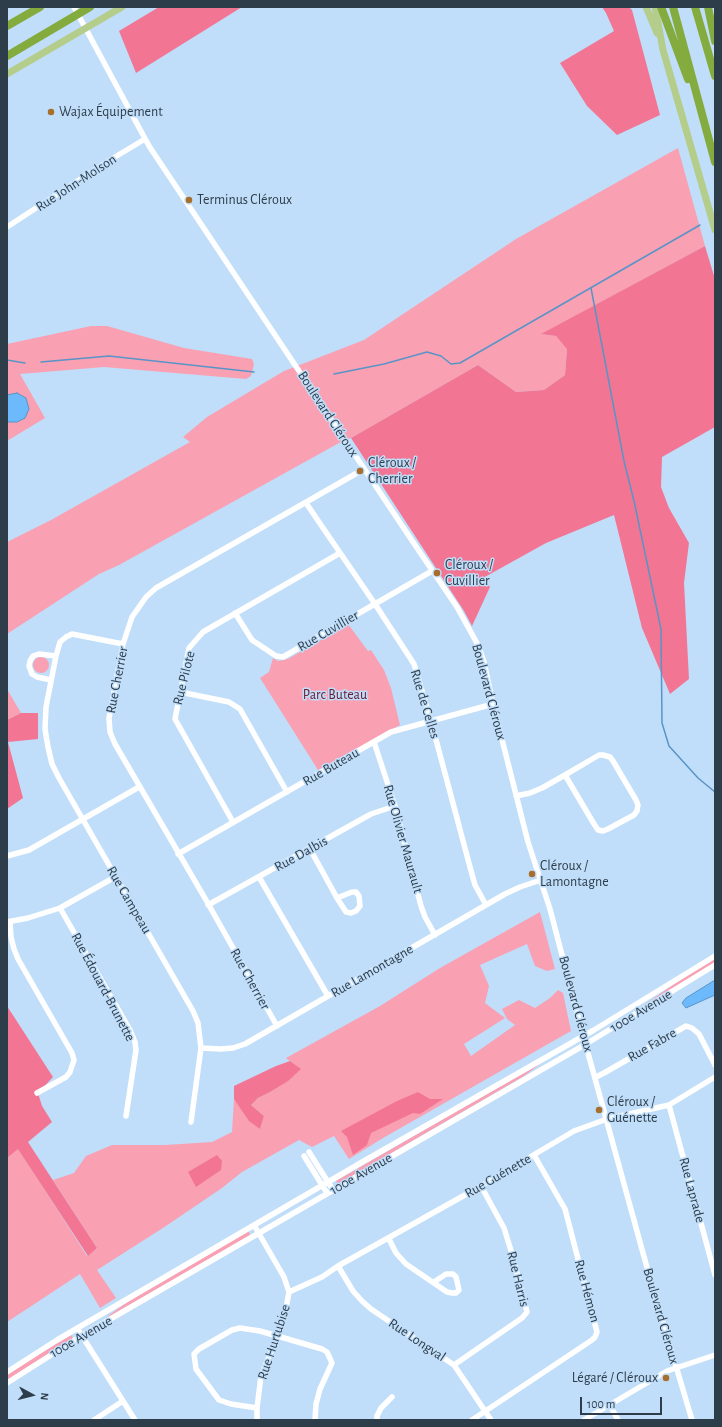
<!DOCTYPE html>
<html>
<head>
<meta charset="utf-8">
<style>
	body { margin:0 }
	#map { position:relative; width:722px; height:1427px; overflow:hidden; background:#c0def9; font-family:"Alegreya Sans",sans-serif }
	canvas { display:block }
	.frame { position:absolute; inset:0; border:8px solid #2e3d4a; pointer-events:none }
	.north { position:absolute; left:12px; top:1375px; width:40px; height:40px; -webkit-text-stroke:3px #c0def9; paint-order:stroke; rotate:97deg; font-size:11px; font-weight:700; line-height:16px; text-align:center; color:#2e3d4a }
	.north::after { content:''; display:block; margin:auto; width:14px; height:18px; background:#2e3d4a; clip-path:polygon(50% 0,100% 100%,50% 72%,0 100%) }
	.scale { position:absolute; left:580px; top:1397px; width:82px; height:18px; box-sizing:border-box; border:2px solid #2e3d4a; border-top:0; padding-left:5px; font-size:12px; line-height:14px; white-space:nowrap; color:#2e3d4a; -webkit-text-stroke:3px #c0def9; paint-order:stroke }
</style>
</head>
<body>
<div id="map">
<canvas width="722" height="1427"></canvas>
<div class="frame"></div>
<div class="north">N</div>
<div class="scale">100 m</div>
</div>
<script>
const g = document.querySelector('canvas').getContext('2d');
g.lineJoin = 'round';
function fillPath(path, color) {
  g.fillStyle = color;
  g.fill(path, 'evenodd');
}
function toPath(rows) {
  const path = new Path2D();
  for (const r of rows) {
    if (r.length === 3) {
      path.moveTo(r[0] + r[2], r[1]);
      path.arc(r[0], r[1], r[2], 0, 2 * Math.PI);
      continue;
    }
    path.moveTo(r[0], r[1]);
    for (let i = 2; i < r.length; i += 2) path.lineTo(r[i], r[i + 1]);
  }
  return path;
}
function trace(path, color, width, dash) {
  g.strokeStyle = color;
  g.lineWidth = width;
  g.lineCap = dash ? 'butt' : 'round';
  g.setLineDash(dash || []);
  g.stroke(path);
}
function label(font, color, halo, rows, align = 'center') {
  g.font = font + ' "Alegreya Sans",sans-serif';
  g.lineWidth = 3;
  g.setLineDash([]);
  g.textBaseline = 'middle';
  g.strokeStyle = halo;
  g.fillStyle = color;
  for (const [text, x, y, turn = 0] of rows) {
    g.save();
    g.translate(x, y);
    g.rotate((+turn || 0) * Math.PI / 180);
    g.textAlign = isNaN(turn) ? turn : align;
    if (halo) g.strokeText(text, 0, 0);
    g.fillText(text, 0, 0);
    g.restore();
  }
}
const green = toPath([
	[678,148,705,246,542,334,556,336,567,348,565,375,544,390,516,392,478,365,351,438,339,443,119,565,99,574,7,634,7,542,51,520,190,442,183,437,207,417,284,371,364,340,516,239],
	[91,326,107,326,184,348,252,359,254,364,251,376,246,379,104,367,20,374,45,418,7,441,7,344],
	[348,624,368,651,371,650,384,670,391,688,400,725,318,770,260,678,269,672,273,658,278,661,288,659],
	[41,665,8],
	[7,689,21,713,7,720],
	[540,912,555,969,547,971,535,966,527,944,480,965,489,986,485,1003,505,1018,464,1044,471,1056,515,1025,507,1019,502,1009,519,1000,535,1008,550,998,558,990,563,993,571,1031,383,1138,349,1159,334,1136,312,1147,299,1140,242,1172,222,1188,166,1226,97,1270,116,1298,100,1308,80,1274,7,1322,7,1158,18,1148,87,1256,97,1248,53,1180,74,1173,86,1156,112,1145,165,1145,212,1142,232,1132,234,1099,260,1129,264,1116,251,1105,258,1098,270,1092,300,1069,286,1058,380,1006,440,968],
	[715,958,715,963,640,1008,680,980],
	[544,1061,524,1076,338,1184,336,1181],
	[249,1231,250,1235,109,1317,108,1316,129,1301],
	[71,1335,73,1338,7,1380,7,1375,36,1356]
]);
const forest = toPath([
	[159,7,242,7,136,73,119,31],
	[602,7,629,7,632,10,660,115,617,135,587,106,560,63,614,31,606,13],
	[705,246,715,279,715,427,662,457,661,487,669,508,689,543,684,583,689,679,670,694,642,628,614,515,546,543,483,578,490,587,472,626,464,611,351,438,478,365,516,392,544,390,565,375,567,349,556,336,541,334],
	[21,713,38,713,38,739,8,742,23,798,7,809,7,720],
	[7,1006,53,1077,38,1093,42,1106,52,1122,28,1142,97,1248,88,1256,18,1149,7,1158],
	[290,1061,301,1069,288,1081,270,1092,258,1098,251,1105,264,1116,260,1129,249,1121,234,1099,234,1086,276,1066],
	[418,1092,430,1099,443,1099,420,1114,413,1113,371,1133,367,1145,353,1155,347,1137,341,1131,397,1101],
	[217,1155,222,1161,221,1170,196,1187,188,1172]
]);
const water = toPath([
	[17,393,26,398,29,409,25,418,17,422,7,422,7,395,17,393],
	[715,980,715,995,686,1008,682,1003,686,998,715,980]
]);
const stream = toPath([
	[591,288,624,461,634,501,661,629,662,723,669,746,698,778,715,792],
	[7,360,25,363],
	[41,362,109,356,254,372],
	[334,374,384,364,427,352,441,356,451,364,460,363,700,225]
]);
const minor = toPath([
	[74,7,149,146,413,542,457,607,478,645,484,662,493,704,528,842,550,909,580,1024,651,1282,692,1420],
	[7,227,105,163,145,139],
	[306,503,375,604,414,664,431,721,470,867,475,885,486,905],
	[235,613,252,640,276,656,283,657,432,571],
	[123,644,72,634,66,637,60,642,56,656,46,707,45,729,48,747,52,764,59,778,193,1011,198,1023,201,1048,191,1122],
	[51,680,37,677,32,674,29,666,30,661,33,656,39,654,56,656],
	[180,692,229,702,240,709,287,792],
	[374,742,395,806,421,906,425,917,435,935],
	[516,796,530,793,542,788,565,775,599,755,603,755,610,757,613,761,636,800,638,805,637,811,634,815,608,829,603,831,598,830,594,824,565,775],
	[233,822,175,719,189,648,203,632,340,553],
	[310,849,337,898,346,912,351,913,356,911,360,906,359,896,356,892,352,892,337,898],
	[178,854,391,732,493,704],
	[7,856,29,850,139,787],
	[259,877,328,996],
	[208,905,371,814,395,806],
	[60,908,130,1030,135,1042,136,1050,126,1116],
	[7,922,28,918,60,908,115,877],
	[10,922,11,937,14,949,18,959,72,1053,74,1060,70,1072,66,1077,37,1093],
	[277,1026,206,900,115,744,110,732,109,718,123,644,132,617,146,597,156,588,364,469],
	[201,1048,221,1049,233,1048,245,1044,505,894,520,887,541,880],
	[596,1077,604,1073,686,1026,692,1028,699,1034,715,1065],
	[669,1105,715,1275],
	[309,1152,333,1190],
	[304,1156,327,1193],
	[254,1225,284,1277,289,1292,285,1314,277,1337,261,1376,257,1408,257,1420],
	[389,1239,396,1253,406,1264,447,1292,452,1293,456,1293,459,1290,456,1277,453,1274,446,1274,434,1282],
	[338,1266,353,1291,362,1301,371,1309,454,1365,491,1420],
	[289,1292,322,1277,338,1266,481,1186,574,1131,607,1119,669,1105,715,1077],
	[77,1328,135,1420],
	[454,1365,522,1318,527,1312,513,1257,504,1228,481,1186],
	[7,1372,57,1340,364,1161,594,1030,715,956],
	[7,1383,81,1336,586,1044,715,965],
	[610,1405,618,1420],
	[257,1408,231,1404,219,1400,196,1369,194,1354,199,1349,232,1330,240,1328,260,1331,322,1349,327,1352,332,1363,320,1389,316,1404,315,1420],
	[94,1420,123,1401],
	[377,1420,377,1416,381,1408,392,1397],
	[472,1420,592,1340,595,1337,597,1332,565,1209,534,1155],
	[584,1420,667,1371,715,1355]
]);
const major = toPath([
	[646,7,657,33],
	[655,7,663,50,715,230],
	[7,74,122,7]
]);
const highway = toPath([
	[661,7,688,79],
	[673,7,715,162],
	[695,7,715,76],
	[708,7,715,41],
	[7,26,40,7],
	[7,56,90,7]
]);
const markers = [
	[51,112,4,"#a76e2c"],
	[189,200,4,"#a76e2c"],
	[360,471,4,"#a76e2c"],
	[437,573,4,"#a76e2c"],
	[532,874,4,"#a76e2c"],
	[599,1110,4,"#a76e2c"],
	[666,1378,4,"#a76e2c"]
];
const poiNames = [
	["Wajax Équipement",59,112],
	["Terminus Cléroux",197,200],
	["Cléroux /",368,463],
	["Cherrier",368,479],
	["Cléroux /",445,565],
	["Cuvillier",445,581],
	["Cléroux /",540,866],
	["Lamontagne",540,882],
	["Cléroux /",607,1102],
	["Guénette",607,1118],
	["Légaré / Cléroux",658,1378,"right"]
];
const streetNames = [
	["Rue John-Molson",76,183,-33],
	["Boulevard Cléroux",328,414,57],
	["Rue Cuvillier",328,631,-30],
	["Rue Pilote",184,678,-76],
	["Rue Cherrier",117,680,-79],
	["Boulevard Cléroux",489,692,75],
	["Rue de Celles",425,704,73],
	["Rue Buteau",331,767,-30],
	["Rue Olivier Maurault",403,839,74],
	["Rue Dalbis",301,854,-29],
	["Rue Campeau",129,900,60],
	["Rue Lamontagne",372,971,-30],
	["Rue Cherrier",250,979,61],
	["Rue Édouard-Brunette",103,987,62],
	["Boulevard Cléroux",576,1004,75],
	["100e Avenue",641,1011,-31],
	["Rue Fabre",652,1045,-30],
	["100e Avenue",361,1174,-30],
	["Rue Guénette",498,1176,-30],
	["Rue Laprade",692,1190,75],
	["Rue Harris",518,1279,76],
	["Rue Hémon",587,1291,75],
	["Boulevard Cléroux",661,1316,74],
	["100e Avenue",81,1337,-30],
	["Rue Longval",417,1340,34],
	["Rue Hurtubise",274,1342,-72]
];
const parkNames = [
	["Parc Buteau",335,695]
];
fillPath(green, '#f9a0b3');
fillPath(forest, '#f27694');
fillPath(water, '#6cb9fc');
trace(water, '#5994c7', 1);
trace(stream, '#5994c7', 1.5);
trace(minor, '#fff', 5.5);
trace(major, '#b5cd8b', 7);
trace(highway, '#84ab3e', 8);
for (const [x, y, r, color] of markers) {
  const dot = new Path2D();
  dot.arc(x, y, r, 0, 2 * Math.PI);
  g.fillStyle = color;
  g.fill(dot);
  trace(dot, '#c0def9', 1.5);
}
label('14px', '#2e3d4a', '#c0def9', poiNames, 'left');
label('14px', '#2e3d4a', '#c0def9', streetNames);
label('14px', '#681b32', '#c0def9', parkNames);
</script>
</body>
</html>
